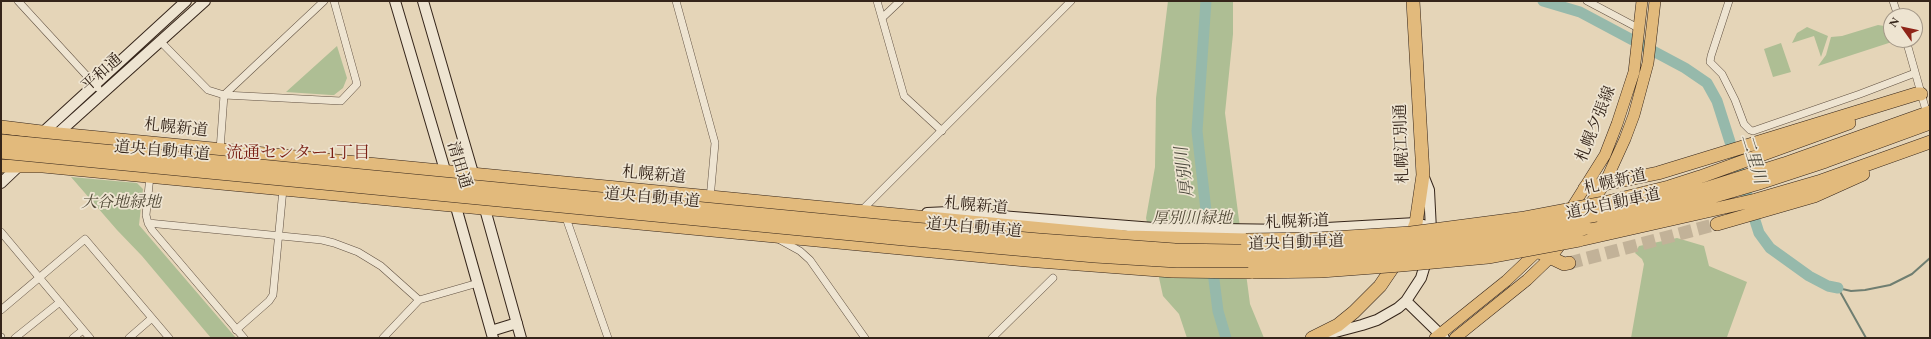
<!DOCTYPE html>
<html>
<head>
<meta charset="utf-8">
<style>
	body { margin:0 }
	#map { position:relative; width:1931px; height:339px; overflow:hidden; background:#e5d5b8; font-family:"EB Garamond",serif }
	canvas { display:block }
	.frame { position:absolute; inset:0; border:2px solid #35251a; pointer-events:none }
	.north { position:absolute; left:1883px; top:8px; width:40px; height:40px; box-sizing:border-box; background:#eee4d1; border:1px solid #a49888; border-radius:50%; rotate:303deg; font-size:11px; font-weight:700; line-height:16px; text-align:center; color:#35251a }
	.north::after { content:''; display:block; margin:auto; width:14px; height:18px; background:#8f2418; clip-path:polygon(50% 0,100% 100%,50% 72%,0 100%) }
</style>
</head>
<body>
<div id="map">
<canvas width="1931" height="339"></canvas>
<div class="frame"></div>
<div class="north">N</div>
</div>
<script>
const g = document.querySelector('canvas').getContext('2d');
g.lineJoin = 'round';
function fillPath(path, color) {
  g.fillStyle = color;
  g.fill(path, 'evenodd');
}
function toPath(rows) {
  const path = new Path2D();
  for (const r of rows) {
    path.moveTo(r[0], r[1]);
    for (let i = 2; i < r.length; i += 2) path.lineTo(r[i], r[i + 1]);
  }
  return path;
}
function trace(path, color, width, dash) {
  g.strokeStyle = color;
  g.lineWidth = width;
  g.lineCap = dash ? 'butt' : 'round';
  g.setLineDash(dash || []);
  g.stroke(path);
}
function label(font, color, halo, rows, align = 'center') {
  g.font = font + ' "EB Garamond","Noto Serif JP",serif';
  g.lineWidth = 3.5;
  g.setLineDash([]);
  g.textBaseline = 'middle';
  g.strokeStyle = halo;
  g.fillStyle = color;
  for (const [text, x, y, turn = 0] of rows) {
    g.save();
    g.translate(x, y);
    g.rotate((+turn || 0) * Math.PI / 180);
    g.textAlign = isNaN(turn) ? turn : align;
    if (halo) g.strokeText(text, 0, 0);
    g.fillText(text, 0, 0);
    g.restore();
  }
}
const green = toPath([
	[1168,1,1233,1,1233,34,1225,113,1250,304,1264,338,1187,338,1179,314,1163,296,1146,218,1155,167,1156,98],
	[1878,25,1891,27,1891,40,1898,40,1818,66,1826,55,1831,37,1842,36],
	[1807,27,1828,36,1821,57,1814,36,1792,43,1797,33],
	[1781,43,1791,72,1773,77,1764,49],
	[337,46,347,78,343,88,334,95,331,95,286,92],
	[71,177,137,183,143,189,139,225,236,338,211,338,142,256,117,230],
	[1677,238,1704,246,1709,266,1747,282,1727,337,1631,338,1644,264,1642,259,1635,253,1639,246]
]);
const stream = toPath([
	[1838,288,1851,291,1865,290,1890,285,1912,274,1930,258],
	[1838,288,1866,338]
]);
const river = toPath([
	[1206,1,1197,131,1209,237],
	[1543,1,1580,12,1685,68,1707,83,1717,101,1759,233,1770,248,1809,276,1828,286,1838,288],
	[1212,264,1218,311,1226,338]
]);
const highwayTunnel = toPath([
	[1569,263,1717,224]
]);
const street = toPath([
	[18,1,98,88],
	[676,1,715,143,710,199],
	[877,1,904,96,942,131],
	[1587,1,1640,29],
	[1729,1,1711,56,1710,62,1722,74,1735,100,1744,124,1750,130,1753,131,1860,94,1915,73],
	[1893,1,1898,16],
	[882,18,900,1],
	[1906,40,1925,107],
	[160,41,208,90,224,95,341,101,357,84,334,1],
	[220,150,224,95,324,1],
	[150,176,146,215,148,223,152,230,244,338],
	[860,212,1071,1],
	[565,215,608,338],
	[148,223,322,240,334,243,358,252,381,266,419,300],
	[1,232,90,338],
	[780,240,800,251,810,260,865,338],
	[1,310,85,239,169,338],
	[236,330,269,301,273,295,283,189],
	[1,337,1,338],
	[15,338,60,302],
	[73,338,83,330],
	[129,338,152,318],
	[383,338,419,300,478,283],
	[992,338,1053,278]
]);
const secondary = toPath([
	[395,1,447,177],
	[423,1,475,180],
	[40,135,186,1],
	[55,136,205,1],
	[1423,175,1429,190,1431,230],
	[1,183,21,164],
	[454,200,493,338],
	[483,202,521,338],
	[927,213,949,212,1154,228,1291,230,1416,223,1427,226,1431,230,1431,236],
	[1406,301,1444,338],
	[491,331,517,323],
	[1328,334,1362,325,1377,320,1398,308,1406,301,1421,278,1427,258]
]);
const primary = toPath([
	[1586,210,1604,185,1625,139,1634,115,1648,63,1655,1],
	[1568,214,1605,155,1617,124,1634,72,1642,1],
	[1435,338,1506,281,1544,245],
	[1455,338,1527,280,1552,256,1564,240]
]);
const highway = toPath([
	[1,127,58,134,492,176,1126,237,1246,240],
	[1,166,43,166,1026,260,1172,271,1253,272],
	[1585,188,1658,173,1916,94,1921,94],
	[1604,203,1669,187,1700,177,1849,123],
	[1596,215,1705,189,1784,164,1930,112],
	[1717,224,1814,196,1863,174],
	[1586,228,1667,210,1759,183,1826,161,1930,123],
	[1579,240,1756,200,1818,182,1930,142],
	[1409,241,1416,223,1423,175,1413,1],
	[1539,252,1564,264,1569,263],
	[1312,338,1338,325,1354,312,1380,286,1399,258]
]);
const highwayBridge = toPath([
	[1,141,891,227,1039,240,1175,250,1234,251,1332,249,1405,244,1527,228,1596,215],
	[1,152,904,239,1095,256,1177,261,1330,260,1430,253,1529,239,1586,228],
	[1246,240,1316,239,1411,233,1525,218,1604,203],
	[1253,272,1321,271,1401,265,1488,257,1579,240]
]);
const streetNames = [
	["平和通",102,73,-42],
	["札幌夕張線",1596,124,-68],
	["札幌新道",176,128,6],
	["札幌江別通",1402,144,-92],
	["道央自動車道",162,151,5],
	["清田通",459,165,73],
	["札幌新道",654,175,5],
	["札幌新道",1615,182,-13],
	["道央自動車道",652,198,5],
	["道央自動車道",1613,204,-12],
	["札幌新道",976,206,5],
	["札幌新道",1297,222,-2],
	["道央自動車道",974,228,5],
	["道央自動車道",1296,243,-2]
];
const parkNames = [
	["大谷地緑地",121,203],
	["厚別川緑地",1192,219]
];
const neighbourhoodNames = [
	["流通センター1丁目",298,153]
];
const waterNames = [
	["二里川",1753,159,73],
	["厚別川",1185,172,-97]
];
fillPath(green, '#aebe94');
trace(stream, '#6f7e71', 2);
trace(river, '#96b9ab', 11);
trace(highwayTunnel, '#c2b298', 13, [13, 6]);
trace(street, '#615142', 8);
trace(secondary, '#35251a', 12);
trace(primary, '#35251a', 12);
trace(highway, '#35251a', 14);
trace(street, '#eee4d1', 7);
trace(secondary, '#eee4d1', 10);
trace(primary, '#e2ba7c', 11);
trace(highway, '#e2ba7c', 13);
trace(highwayBridge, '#35251a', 14, []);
trace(highwayBridge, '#e2ba7c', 13);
label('16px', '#35251a', '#eee4d1', streetNames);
label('italic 16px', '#534b38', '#eee4d1', parkNames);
label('17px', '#7a1f14', '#eee4d1', neighbourhoodNames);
label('italic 17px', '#4d4a3e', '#eee4d1', waterNames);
</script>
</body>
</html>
